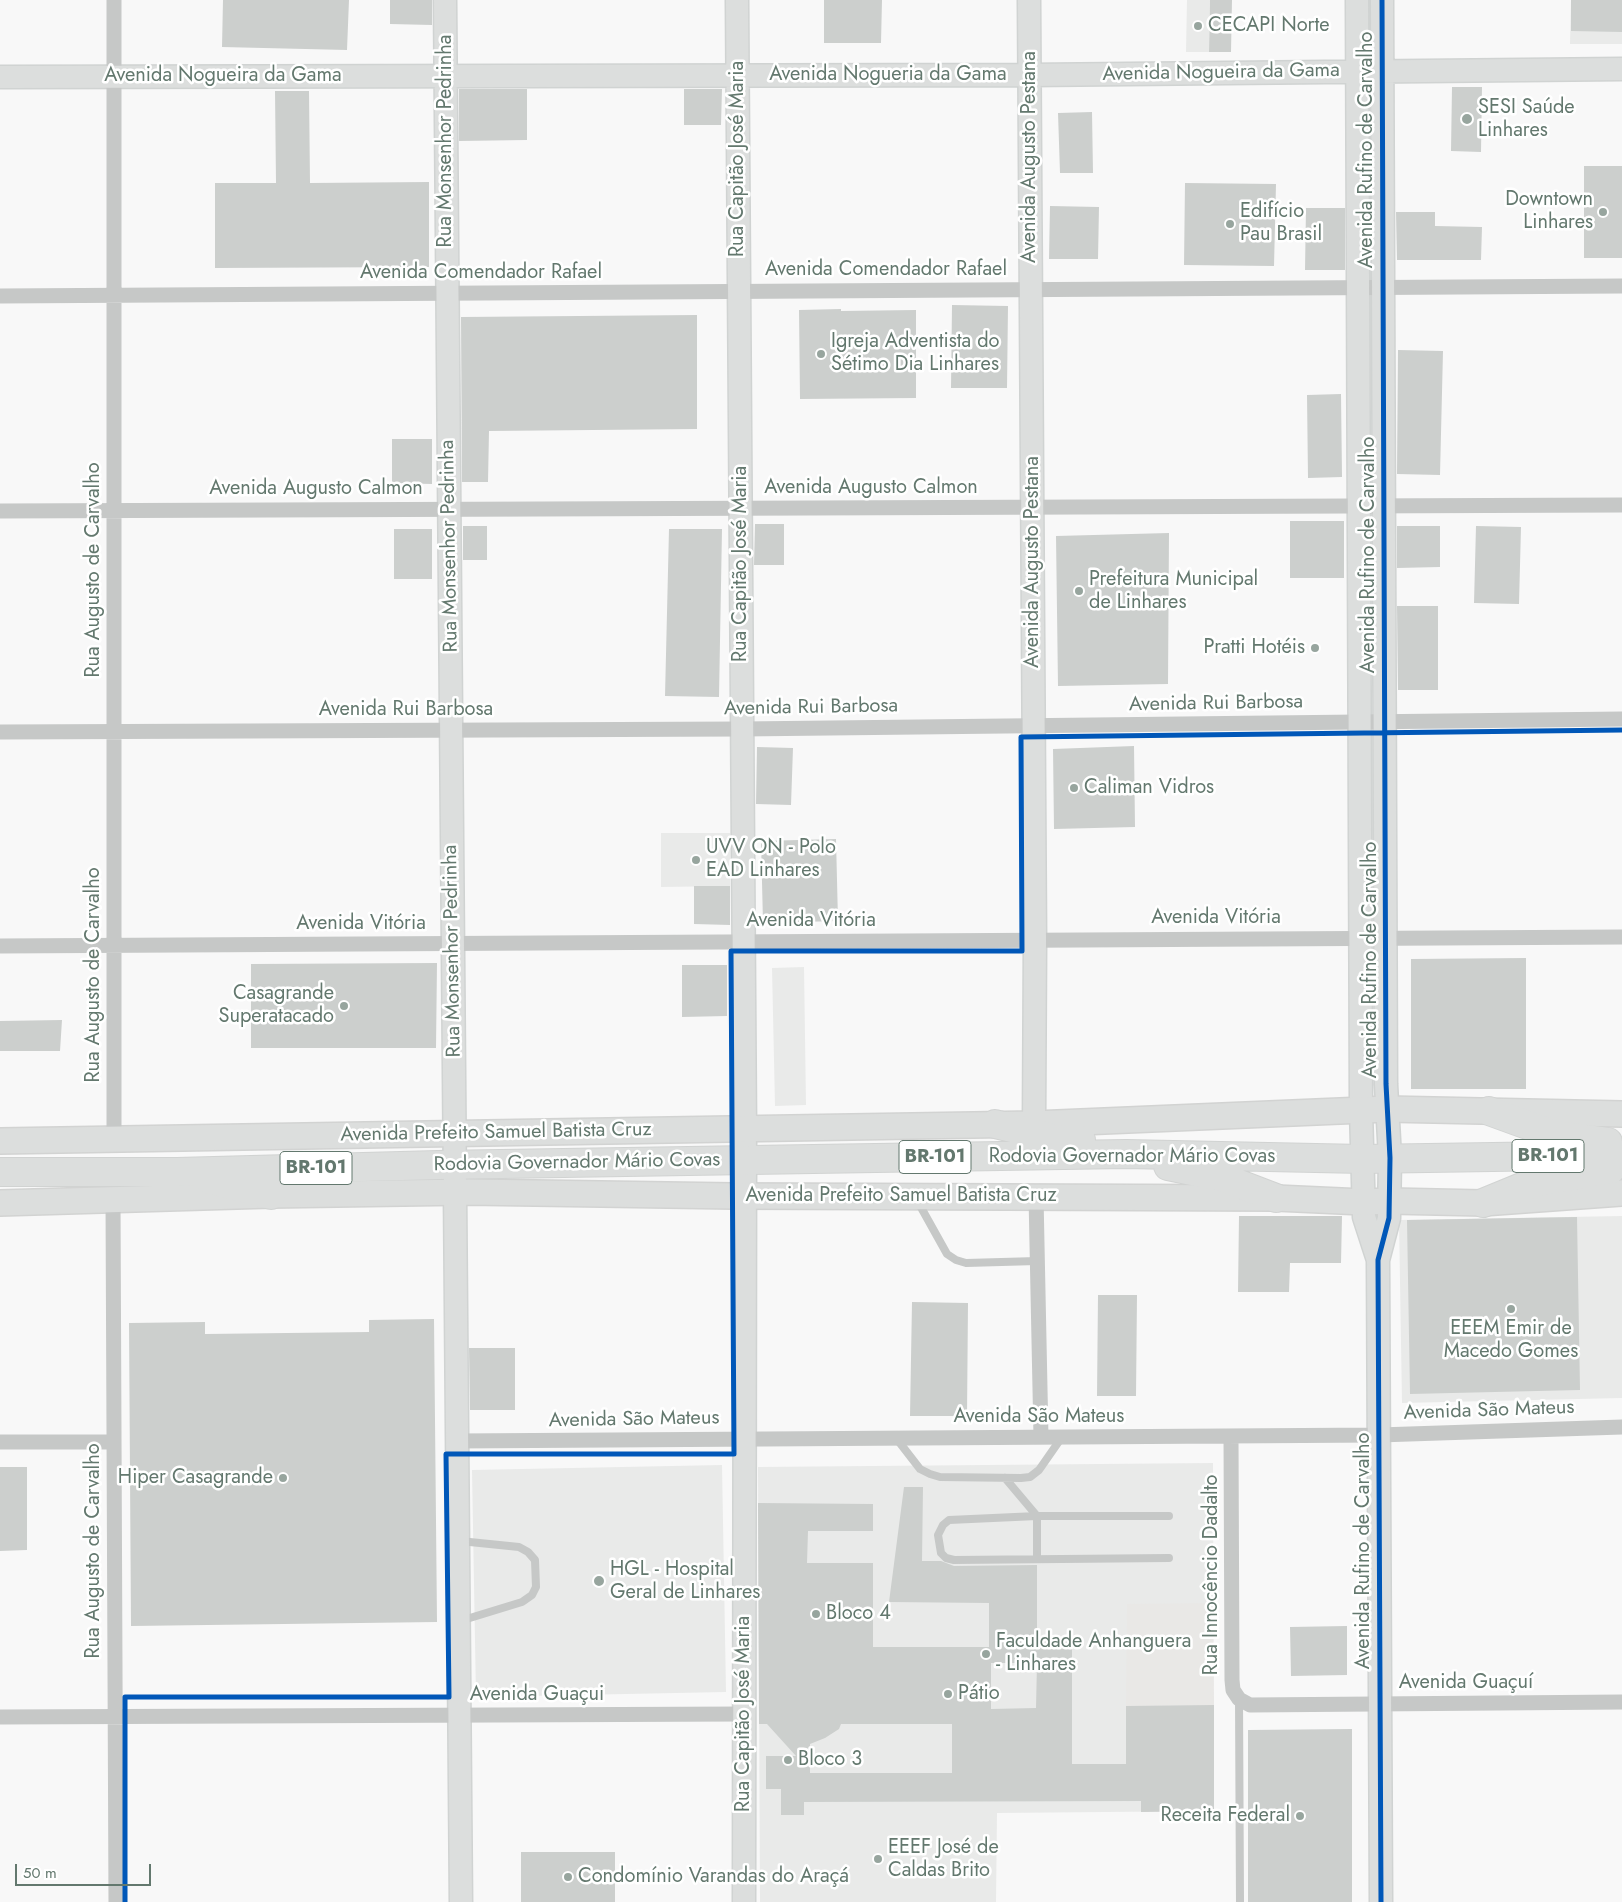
<!DOCTYPE html>
<html>
<head>
<meta charset="utf-8">
<style>
	body { margin:0 }
	#map { position:relative; width:1622px; height:1902px; overflow:hidden; background:#f8f8f8; font-family:Jost,sans-serif }
	canvas { display:block }
	.scale { position:absolute; left:15px; top:1864px; width:136px; height:22px; box-sizing:border-box; border:2px solid #63786e; border-top:0; padding-left:6px; font-size:15px; line-height:18px; white-space:nowrap; color:#63786e; -webkit-text-stroke:4px #fff; paint-order:stroke }
</style>
</head>
<body>
<div id="map">
<canvas width="1622" height="1902"></canvas>
<div class="scale">50 m</div>
</div>
<script>
const g = document.querySelector('canvas').getContext('2d');
g.lineJoin = 'round';
function fillPath(path, color) {
  g.fillStyle = color;
  g.fill(path, 'evenodd');
}
function toPath(rows) {
  const path = new Path2D();
  for (const r of rows) {
    path.moveTo(r[0], r[1]);
    for (let i = 2; i < r.length; i += 2) path.lineTo(r[i], r[i + 1]);
  }
  return path;
}
function trace(path, color, width, dash) {
  g.strokeStyle = color;
  g.lineWidth = width;
  g.lineCap = dash ? 'butt' : 'round';
  g.setLineDash(dash || []);
  g.stroke(path);
}
function label(font, color, halo, rows, align = 'center') {
  g.font = font + ' Jost,sans-serif';
  g.lineWidth = 5;
  g.setLineDash([]);
  g.textBaseline = 'middle';
  g.strokeStyle = halo;
  g.fillStyle = color;
  for (const [text, x, y, turn = 0] of rows) {
    g.save();
    g.translate(x, y);
    g.rotate((+turn || 0) * Math.PI / 180);
    g.textAlign = isNaN(turn) ? turn : align;
    if (halo) g.strokeText(text, 0, 0);
    g.fillText(text, 0, 0);
    g.restore();
  }
}
const built = toPath([
	[1187,0,1210,0,1209,52,1186,52],
	[1571,0,1622,0,1622,44,1570,44],
	[661,833,730,833,730,886,661,887],
	[804,967,806,1105,775,1106,772,968],
	[1622,1216,1622,1398,1402,1403,1399,1220],
	[1213,1463,1214,1811,997,1813,996,1902,760,1902,758,1467],
	[722,1465,726,1692,476,1697,472,1470]
]);
const green = toPath([
	[1213,1603,1214,1705,1126,1706,1127,1604]
]);
const building = toPath([
	[223,0,349,0,347,50,222,47],
	[390,0,432,0,432,25,390,24],
	[824,0,882,0,881,43,824,43],
	[1210,0,1232,0,1231,52,1209,52],
	[1571,0,1622,0,1622,32,1571,31],
	[1452,87,1482,87,1481,152,1451,151],
	[459,89,527,89,527,140,459,141],
	[684,89,722,89,721,125,684,125],
	[275,91,309,91,310,183,429,182,429,267,215,268,215,183,276,183],
	[1092,112,1093,173,1060,173,1058,113],
	[1584,166,1622,166,1622,258,1584,258],
	[1185,183,1276,184,1274,266,1184,265],
	[1050,206,1099,207,1098,259,1049,259],
	[1306,208,1345,208,1345,270,1305,270],
	[1396,212,1435,212,1435,226,1482,227,1481,260,1397,260],
	[952,305,1008,306,1007,388,951,388],
	[841,309,841,311,916,310,916,398,800,399,799,310],
	[697,315,697,429,489,431,488,482,462,482,461,317],
	[1398,350,1443,351,1440,475,1397,474],
	[1341,394,1342,477,1308,478,1307,395],
	[392,439,432,439,432,484,392,483],
	[1290,521,1344,521,1344,578,1290,578],
	[755,524,784,524,784,565,754,565],
	[463,526,487,526,487,560,463,560],
	[1397,526,1440,526,1440,567,1397,568],
	[1476,526,1521,527,1519,604,1474,603],
	[394,529,432,529,432,579,394,579],
	[669,529,722,529,719,697,665,696],
	[1169,533,1168,684,1058,686,1056,536],
	[1397,606,1438,606,1438,690,1398,690],
	[1134,746,1135,827,1054,829,1053,749],
	[757,747,793,748,791,805,756,804],
	[836,839,838,921,763,923,761,841],
	[694,886,730,886,730,925,694,924],
	[1526,958,1526,1089,1411,1089,1411,959],
	[437,963,436,1048,251,1048,251,964],
	[682,965,727,965,727,1016,682,1017],
	[62,1020,60,1051,0,1051,0,1021],
	[1239,1216,1342,1216,1341,1263,1290,1263,1289,1292,1238,1292],
	[1577,1217,1580,1390,1410,1394,1407,1220],
	[1098,1295,1137,1295,1136,1396,1097,1396],
	[912,1302,968,1303,967,1416,910,1416],
	[434,1319,437,1622,131,1626,129,1323,205,1322,205,1334,369,1332,369,1320],
	[469,1348,515,1348,515,1410,470,1410],
	[0,1467,27,1467,27,1550,0,1551],
	[904,1487,923,1487,922,1561,941,1561,954,1566,1037,1565,1037,1641,1072,1641,1072,1764,1126,1764,1126,1706,1214,1705,1214,1811,1141,1812,1141,1801,804,1802,804,1815,781,1815,781,1789,766,1789,766,1756,796,1756,767,1724,759,1724,758,1503,873,1504,873,1531,808,1531,807,1563,873,1563,873,1647,989,1647,989,1603,889,1602],
	[991,1663,1037,1663,1036,1708,991,1709],
	[841,1724,952,1724,952,1773,810,1773,810,1744,825,1738,839,1729],
	[1347,1626,1347,1675,1291,1676,1290,1627],
	[1352,1729,1352,1902,1248,1902,1248,1730],
	[521,1852,615,1852,615,1902,521,1902]
]);
const lane = toPath([
	[918,1202,947,1254,956,1260,966,1263,1037,1261],
	[896,1438,920,1469,930,1474,940,1477,1021,1478,1030,1477,1039,1470,1062,1437],
	[1005,1478,1037,1516,1037,1559],
	[460,1541,519,1547,528,1552,535,1560,536,1587,532,1595,522,1602,460,1621],
	[1169,1558,954,1560,946,1558,941,1553,938,1535,943,1525,949,1520,1037,1516,1169,1516],
	[1239,1699,1240,1902]
]);
const street = toPath([
	[0,296,1622,286],
	[0,511,1622,505],
	[0,732,742,729,1622,719],
	[0,946,1622,937],
	[114,1140,114,0],
	[1036,1196,1041,1437],
	[113,1199,116,1902],
	[1231,1436,1232,1680,1233,1690,1239,1699,1250,1705,1622,1702],
	[457,1441,1379,1435,1622,1427],
	[0,1442,114,1442],
	[0,1717,744,1714]
]);
const secondary = toPath([
	[445,0,461,1902],
	[737,0,745,1129,744,1902],
	[1029,0,1035,940,1034,1124],
	[1357,0,1361,1110,1364,1217,1378,1260],
	[0,77,1030,75,1622,69],
	[1381,1902,1378,1260,1389,1218,1390,1158,1386,1084,1382,0]
]);
const primary = toPath([
	[0,1141,1034,1124,1387,1109,1622,1114],
	[0,1203,271,1195,469,1192,733,1196,1276,1198,1363,1202,1390,1201,1483,1203,1622,1193]
]);
const highway = toPath([
	[1489,1111,1555,1135,1608,1142],
	[995,1124,1061,1140,1081,1140],
	[1168,1166,1221,1177,1276,1198],
	[0,1172,177,1172,438,1165,1126,1154,1363,1159,1622,1155],
	[210,1180,271,1195],
	[1483,1203,1522,1187,1548,1180,1611,1169]
]);
const cycleway = toPath([
	[125,1902,125,1697,449,1697,446,1454,734,1454,731,951,1022,951,1021,737,1622,730],
	[1381,1902,1378,1260,1389,1218,1390,1158,1386,1084,1382,0]
]);
const markers = [
	[1198,26,5,"#97a59e"],
	[1467,119,6,"#97a59e"],
	[1603,212,5,"#97a59e"],
	[1230,224,5,"#97a59e"],
	[821,354,5,"#97a59e"],
	[1079,591,5,"#97a59e"],
	[1315,648,5,"#97a59e"],
	[1074,788,5,"#97a59e"],
	[696,860,5,"#97a59e"],
	[344,1006,5,"#97a59e"],
	[1511,1309,5,"#97a59e"],
	[283,1478,5,"#97a59e"],
	[599,1581,6,"#97a59e"],
	[816,1614,5,"#97a59e"],
	[986,1654,5,"#97a59e"],
	[948,1694,5,"#97a59e"],
	[788,1760,5,"#97a59e"],
	[1300,1816,5,"#97a59e"],
	[878,1859,5,"#97a59e"],
	[568,1877,5,"#97a59e"]
];
const shields = [
	[1548,1156,72],
	[935,1157,72],
	[316,1168,72]
];
const shieldNames = [
	["BR-101",1548,1156],
	["BR-101",935,1157],
	["BR-101",316,1168]
];
const poiNames = [
	["CECAPI Norte",1208,26],
	["SESI Saúde",1478,108],
	["Linhares",1478,131],
	["Downtown",1593,200,"right"],
	["Linhares",1593,223,"right"],
	["Edifício",1240,212],
	["Pau Brasil",1240,235],
	["Igreja Adventista do",831,342],
	["Sétimo Dia Linhares",831,365],
	["Prefeitura Municipal",1089,580],
	["de Linhares",1089,603],
	["Pratti Hotéis",1305,648,"right"],
	["Caliman Vidros",1084,788],
	["UVV ON - Polo",706,848],
	["EAD Linhares",706,871],
	["Casagrande",334,994,"right"],
	["Superatacado",334,1017,"right"],
	["EEEM Emir de",1511,1329,"center"],
	["Macedo Gomes",1511,1352,"center"],
	["Hiper Casagrande",273,1478,"right"],
	["HGL - Hospital",610,1570],
	["Geral de Linhares",610,1593],
	["Bloco 4",826,1614],
	["Faculdade Anhanguera",996,1642],
	["- Linhares",996,1665],
	["Pátio",958,1694],
	["Bloco 3",798,1760],
	["Receita Federal",1290,1816,"right"],
	["EEEF José de",888,1848],
	["Caldas Brito",888,1871],
	["Condomínio Varandas do Araçá",578,1877]
];
const streetNames = [
	["Avenida Nogueira da Gama",1221,73,-1],
	["Avenida Nogueria da Gama",888,75],
	["Avenida Nogueira da Gama",223,76],
	["Rua Monsenhor Pedrinha",446,141,-90],
	["Avenida Rufino de Carvalho",1367,150,-90],
	["Avenida Augusto Pestana",1030,157,-90],
	["Rua Capitão José Maria",738,159,-90],
	["Avenida Comendador Rafael",886,270],
	["Avenida Comendador Rafael",481,273],
	["Avenida Augusto Calmon",871,488],
	["Avenida Augusto Calmon",316,489],
	["Rua Monsenhor Pedrinha",450,546,-91],
	["Avenida Rufino de Carvalho",1369,555,-90],
	["Avenida Augusto Pestana",1033,562,-90],
	["Rua Capitão José Maria",741,564,-90],
	["Rua Augusto de Carvalho",94,570,-90],
	["Avenida Rui Barbosa",1216,704,-1],
	["Avenida Rui Barbosa",811,708,-1],
	["Avenida Rui Barbosa",406,710],
	["Avenida Vitória",1216,918],
	["Avenida Vitória",811,921],
	["Avenida Vitória",361,924],
	["Rua Monsenhor Pedrinha",453,951,-91],
	["Avenida Rufino de Carvalho",1371,960,-90],
	["Rua Augusto de Carvalho",94,975,-90],
	["Avenida Prefeito Samuel Batista Cruz",496,1133,-1],
	["Rodovia Governador Mário Covas",1132,1157],
	["Rodovia Governador Mário Covas",577,1163,-1],
	["Avenida Prefeito Samuel Batista Cruz",901,1196],
	["Avenida São Mateus",1489,1411,-2],
	["Avenida São Mateus",1039,1417],
	["Avenida São Mateus",634,1420,-1],
	["Rua Augusto de Carvalho",94,1551,-90],
	["Avenida Rufino de Carvalho",1364,1551,-90],
	["Rua Innocêncio Dadalto",1212,1575,-90],
	["Avenida Guaçuí",1466,1683],
	["Avenida Guaçui",537,1695],
	["Rua Capitão José Maria",744,1714,-90]
];
fillPath(built, '#e9eae9');
fillPath(green, '#e9e8e6');
fillPath(building, '#cccfcd');
trace(secondary, '#d0d3d2', 25);
trace(primary, '#d2d3d2', 28);
trace(highway, '#d1d3d2', 30);
trace(lane, '#c6c8c7', 8);
trace(street, '#c6c8c7', 15);
trace(secondary, '#dcdedd', 22);
trace(primary, '#dcdedd', 25);
trace(highway, '#dcdedd', 28);
trace(cycleway, '#0057b8', 5);
for (const [x, y, r, color] of markers) {
  const dot = new Path2D();
  dot.arc(x, y, r, 0, 2 * Math.PI);
  g.fillStyle = color;
  g.fill(dot);
  trace(dot, '#fff', 2);
}
for (const [x, y, w] of shields) {
  const box = new Path2D();
  box.roundRect(x - w / 2, y - 16.5, w, 33, 4);
  g.fillStyle = '#fff';
  g.fill(box);
  trace(box, '#63786e', 1);
}
label('bold 19px', '#63786e', null, shieldNames);
label('20px', '#63786e', '#fff', poiNames, 'left');
label('20px', '#63786e', '#fff', streetNames);
</script>
</body>
</html>
